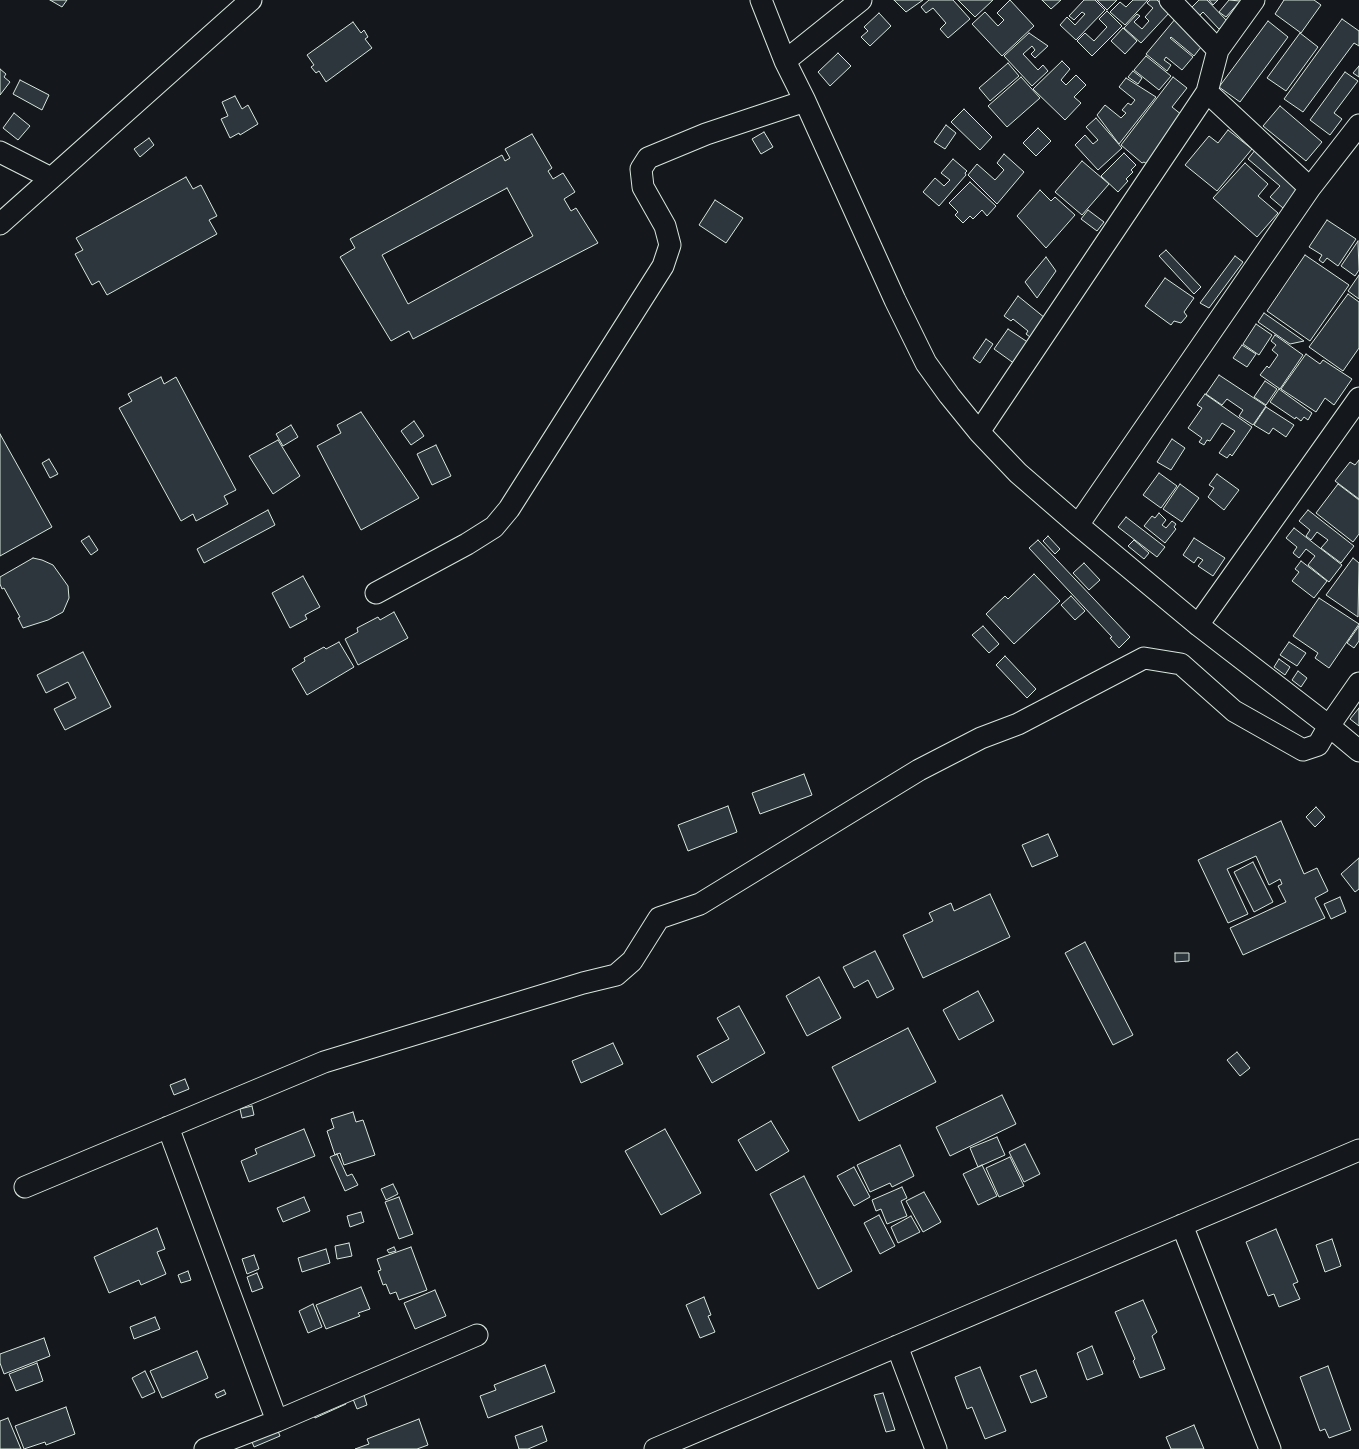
<!DOCTYPE html>
<html>
<head>
<meta charset="utf-8">
<style>
	body { margin:0 }
	canvas { display:block; background:#14181c }
</style>
</head>
<body>
<canvas width="1359" height="1449"></canvas>
<script>
const g = document.querySelector('canvas').getContext('2d');
g.lineJoin = 'round';
function fillPath(path, color) {
  g.fillStyle = color;
  g.fill(path, 'evenodd');
}
function toPath(rows) {
  const path = new Path2D();
  for (const r of rows) {
    path.moveTo(r[0], r[1]);
    for (let i = 2; i < r.length; i += 2) path.lineTo(r[i], r[i + 1]);
  }
  return path;
}
function trace(path, color, width, dash) {
  g.strokeStyle = color;
  g.lineWidth = width;
  g.lineCap = dash ? 'butt' : 'round';
  g.setLineDash(dash || []);
  g.stroke(path);
}
const building = toPath([
	[50,0,67,0,62,7,50,0],
	[894,0,923,0,906,12,894,0],
	[929,0,953,0,970,19,948,38,940,29,946,23,933,8,926,13,921,7,929,0],
	[958,0,993,0,975,17,958,0],
	[1010,0,1034,26,1002,56,972,24,985,12,998,26,1004,20,997,13,1010,0],
	[1042,0,1061,0,1051,9,1042,0],
	[1084,0,1095,0,1105,10,1076,40,1060,25,1067,17,1075,25,1085,14,1082,12,1074,20,1069,16,1084,0],
	[1097,0,1117,0,1107,10,1097,0],
	[1133,0,1148,0,1125,25,1110,12,1120,2,1126,7,1133,0],
	[1150,0,1157,0,1170,12,1141,43,1124,28,1137,14,1140,16,1134,22,1142,29,1149,21,1145,17,1153,8,1147,3,1150,0],
	[1199,0,1207,0,1227,21,1219,29,1203,12,1197,18,1189,10,1199,0],
	[1209,0,1218,0,1213,5,1209,0],
	[1229,0,1240,1,1226,17,1219,12,1229,0],
	[1284,0,1314,0,1321,5,1301,33,1275,14,1284,0],
	[1107,11,1122,26,1092,56,1077,41,1085,33,1094,41,1107,27,1099,19,1107,11],
	[879,13,891,26,870,46,861,37,868,31,864,27,879,13],
	[1176,18,1205,42,1194,56,1171,37,1170,38,1193,57,1182,70,1166,57,1164,60,1171,65,1167,71,1146,54,1176,18],
	[1342,19,1359,31,1359,46,1354,43,1303,112,1284,99,1342,19],
	[1268,21,1288,37,1240,102,1219,87,1268,21],
	[353,22,361,33,364,30,368,37,365,39,372,48,326,82,319,71,316,73,311,67,314,65,307,55,353,22],
	[1123,28,1137,41,1125,54,1111,41,1123,28],
	[1029,33,1048,46,1035,58,1031,54,1035,50,1032,46,1023,54,1038,70,1043,65,1048,71,1032,86,1004,56,1029,33],
	[1300,33,1318,47,1286,91,1267,78,1300,33],
	[838,53,851,66,830,86,818,72,838,53],
	[1146,56,1171,76,1159,90,1134,70,1146,56],
	[1062,61,1070,69,1061,80,1066,85,1076,75,1086,85,1074,97,1081,103,1065,120,1033,89,1062,61],
	[1008,63,1019,76,990,101,979,88,1008,63],
	[1359,66,1359,77,1353,73,1359,66],
	[0,69,6,74,4,77,10,82,0,95,0,69],
	[1133,71,1142,78,1138,84,1128,77,1133,71],
	[1345,72,1358,81,1334,113,1342,119,1330,135,1310,120,1345,72],
	[1021,77,1040,98,1007,127,988,106,1021,77],
	[1173,77,1187,88,1172,107,1182,115,1153,168,1144,162,1142,163,1121,145,1173,77],
	[1126,78,1156,97,1119,144,1097,115,1105,105,1121,118,1126,113,1122,110,1128,103,1131,105,1135,100,1119,87,1126,78],
	[20,80,49,95,42,110,13,94,20,80],
	[235,96,242,109,248,105,258,124,240,135,239,133,230,138,221,119,228,116,222,102,235,96],
	[1280,106,1322,142,1306,161,1263,126,1280,106],
	[964,109,992,137,980,150,951,122,964,109],
	[14,113,30,126,18,140,3,128,14,113],
	[1096,118,1122,148,1098,170,1075,145,1085,135,1093,144,1098,140,1086,127,1096,118],
	[946,125,956,133,945,149,934,142,946,125],
	[1038,128,1051,141,1036,156,1023,143,1038,128],
	[1228,130,1252,149,1217,191,1185,165,1209,136,1218,143,1228,130],
	[764,132,773,147,761,154,752,139,764,132],
	[532,134,552,168,548,171,553,179,563,173,575,192,564,199,571,211,576,208,598,243,413,339,409,331,391,341,340,257,355,248,350,239,502,155,505,161,510,158,505,149,532,134],
	[507,188,533,236,408,304,382,255,507,188],
	[149,138,154,145,140,157,134,149,149,138],
	[1256,149,1301,187,1283,208,1270,197,1280,186,1248,159,1256,149],
	[1124,153,1136,165,1131,170,1133,172,1126,179,1128,181,1118,192,1101,176,1124,153],
	[1004,154,1024,172,997,204,968,175,977,164,995,180,1004,170,997,163,1004,154],
	[953,159,967,171,965,173,966,175,939,206,923,192,935,178,944,186,950,180,941,173,953,159],
	[1082,161,1109,184,1082,215,1055,192,1082,161],
	[1245,163,1268,184,1258,196,1278,213,1257,237,1213,198,1245,163],
	[186,177,193,189,201,185,217,216,209,220,217,234,107,295,99,281,92,285,75,254,83,250,76,238,186,177],
	[970,182,996,206,987,216,982,210,973,219,970,216,963,223,955,215,958,212,949,203,970,182],
	[1040,190,1051,201,1055,197,1075,215,1046,248,1017,216,1040,190],
	[715,200,743,218,726,243,699,225,715,200],
	[1088,210,1104,222,1097,231,1081,219,1088,210],
	[1327,220,1356,239,1338,266,1327,258,1323,263,1319,260,1322,255,1309,247,1327,220],
	[1358,241,1359,270,1355,276,1341,266,1358,241],
	[1166,250,1201,287,1194,294,1159,256,1166,250],
	[1305,255,1349,285,1310,341,1267,311,1305,255],
	[1235,256,1243,262,1209,308,1200,303,1235,256],
	[1046,257,1056,271,1037,298,1025,282,1046,257],
	[1359,275,1359,299,1348,291,1359,275],
	[1165,278,1194,298,1184,312,1187,316,1181,323,1174,321,1171,325,1145,306,1165,278],
	[1348,294,1359,302,1359,348,1343,371,1309,347,1348,294],
	[1018,296,1045,318,1030,337,1026,334,1028,331,1013,319,1011,321,1004,316,1018,296],
	[1264,313,1304,341,1290,344,1258,322,1264,313],
	[1256,324,1272,335,1259,355,1243,344,1256,324],
	[1008,329,1029,343,1015,364,994,349,1008,329],
	[1275,335,1303,355,1280,389,1260,375,1267,366,1269,368,1278,355,1272,350,1276,345,1271,341,1275,335],
	[986,339,993,344,980,363,973,358,986,339],
	[1242,345,1256,354,1247,367,1233,358,1242,345],
	[1306,354,1320,364,1323,360,1352,379,1334,405,1325,398,1316,412,1281,389,1306,354],
	[1219,375,1266,406,1253,425,1239,416,1243,410,1227,399,1222,405,1206,394,1219,375],
	[161,377,164,384,176,377,236,490,224,496,228,504,196,521,193,514,181,521,119,408,132,401,128,394,161,377],
	[1265,381,1277,389,1266,405,1254,397,1265,381],
	[1279,389,1312,413,1308,420,1304,417,1301,421,1296,417,1295,419,1270,402,1279,389],
	[1205,394,1252,427,1232,456,1230,454,1227,458,1219,453,1235,431,1222,423,1210,441,1207,440,1204,445,1199,442,1202,438,1188,428,1202,408,1197,405,1205,394],
	[1266,407,1294,425,1286,437,1273,428,1269,434,1254,425,1266,407],
	[361,412,419,498,361,530,317,446,341,433,337,425,361,412],
	[414,421,424,436,411,445,401,431,414,421],
	[291,425,298,437,283,446,276,434,291,425],
	[0,434,52,527,0,556,0,434],
	[1172,439,1185,448,1171,470,1157,462,1172,439],
	[278,440,300,476,273,494,249,456,278,440],
	[436,445,451,476,432,485,417,454,436,445],
	[49,459,58,474,50,478,42,463,49,459],
	[1359,460,1359,499,1335,481,1350,462,1355,465,1359,460],
	[1159,473,1177,486,1161,508,1143,495,1159,473],
	[1217,474,1239,490,1224,510,1208,497,1214,488,1209,485,1217,474],
	[1180,484,1199,498,1182,522,1163,509,1180,484],
	[1338,484,1359,500,1359,534,1353,542,1316,513,1338,484],
	[268,510,275,525,204,563,197,549,268,510],
	[1308,510,1354,546,1341,563,1321,548,1328,540,1317,532,1311,540,1306,536,1310,530,1299,521,1308,510],
	[1159,513,1166,520,1162,525,1166,528,1172,521,1176,524,1174,527,1176,529,1165,543,1144,526,1152,516,1155,518,1159,513],
	[1126,517,1165,547,1157,557,1118,527,1126,517],
	[1294,528,1342,565,1329,582,1308,565,1315,556,1306,549,1299,558,1293,553,1297,547,1286,538,1294,528],
	[89,536,98,550,91,555,81,541,89,536],
	[1048,536,1060,549,1055,554,1043,541,1048,536],
	[1194,538,1225,558,1213,576,1198,566,1203,560,1198,557,1194,563,1183,555,1194,538],
	[1038,540,1130,637,1119,648,1110,638,1112,637,1029,548,1038,540],
	[1134,540,1149,553,1144,559,1128,546,1134,540],
	[33,558,42,560,53,565,68,586,69,598,63,612,48,620,23,628,18,618,20,617,4,588,2,589,0,584,0,577,33,558],
	[1353,558,1359,563,1358,617,1326,595,1353,558],
	[1301,561,1327,581,1314,598,1292,581,1299,572,1295,569,1301,561],
	[1084,563,1100,580,1089,590,1073,573,1084,563],
	[1034,574,1060,601,1014,644,986,614,1005,596,1008,599,1034,574],
	[303,576,320,607,305,615,307,619,290,628,272,593,303,576],
	[1071,596,1085,611,1075,620,1061,605,1071,596],
	[1319,598,1359,624,1329,668,1315,658,1318,653,1293,636,1319,598],
	[394,612,408,638,358,665,345,639,358,632,357,628,378,617,380,620,394,612],
	[983,626,999,644,989,653,972,635,983,626],
	[1359,626,1359,641,1354,648,1347,643,1359,626],
	[339,642,354,667,307,695,292,669,305,661,304,658,324,647,326,649,339,642],
	[1289,642,1306,653,1297,666,1280,655,1289,642],
	[83,652,111,707,65,730,54,709,76,698,68,682,46,693,37,675,83,652],
	[1005,656,1036,689,1027,698,996,665,1005,656],
	[1279,659,1290,667,1285,675,1274,667,1279,659],
	[1298,671,1307,678,1301,687,1292,680,1298,671],
	[1359,708,1359,726,1350,719,1359,708],
	[804,774,812,795,760,814,752,793,804,774],
	[728,806,737,832,688,851,678,825,728,806],
	[1316,807,1325,817,1315,827,1306,817,1316,807],
	[1281,821,1304,874,1317,868,1328,891,1315,898,1325,918,1243,955,1230,928,1286,902,1278,886,1282,884,1280,879,1269,885,1256,856,1227,869,1248,914,1228,923,1198,860,1281,821],
	[1048,834,1058,856,1032,867,1022,845,1048,834],
	[1359,858,1359,889,1355,892,1341,874,1359,858],
	[1253,862,1273,902,1254,912,1234,872,1253,862],
	[990,894,1010,937,923,978,903,935,933,921,929,913,951,903,954,911,990,894],
	[1340,897,1346,912,1331,919,1324,904,1340,897],
	[1085,942,1133,1035,1113,1045,1065,953,1085,942],
	[875,951,894,989,877,998,868,980,854,988,843,967,875,951],
	[1175,953,1189,953,1189,961,1175,962,1175,953],
	[819,977,841,1018,807,1036,786,996,819,977],
	[978,991,994,1021,959,1040,943,1010,978,991],
	[739,1006,765,1053,712,1083,697,1056,729,1039,717,1018,739,1006],
	[908,1028,936,1082,859,1121,832,1067,908,1028],
	[613,1043,623,1064,581,1083,572,1061,613,1043],
	[1237,1052,1250,1068,1240,1076,1227,1060,1237,1052],
	[185,1079,189,1089,174,1095,170,1085,185,1079],
	[1002,1095,1016,1124,950,1156,936,1127,1002,1095],
	[252,1106,254,1115,242,1118,240,1109,252,1106],
	[353,1112,356,1122,363,1120,375,1155,344,1165,340,1153,335,1155,327,1131,334,1128,331,1119,353,1112],
	[771,1121,789,1151,756,1171,738,1140,771,1121],
	[304,1129,315,1156,249,1182,241,1161,257,1154,255,1149,304,1129],
	[665,1129,701,1193,661,1215,625,1151,665,1129],
	[997,1137,1005,1155,978,1167,970,1148,997,1137],
	[1025,1144,1040,1174,1024,1182,1009,1152,1025,1144],
	[900,1145,914,1176,892,1187,890,1183,870,1192,857,1165,900,1145],
	[337,1154,347,1176,352,1174,358,1185,345,1191,330,1157,337,1154],
	[1010,1157,1024,1186,999,1197,986,1168,1010,1157],
	[982,1165,997,1196,978,1205,963,1174,982,1165],
	[854,1167,870,1197,854,1206,837,1176,854,1167],
	[804,1176,852,1271,818,1289,770,1194,804,1176],
	[393,1184,398,1194,386,1200,381,1189,393,1184],
	[902,1187,907,1198,901,1201,907,1216,887,1224,881,1209,876,1211,872,1200,902,1187],
	[924,1192,941,1222,923,1232,906,1201,924,1192],
	[304,1197,310,1211,283,1222,277,1208,304,1197],
	[399,1197,413,1234,399,1239,385,1202,399,1197],
	[361,1212,364,1222,350,1227,347,1216,361,1212],
	[879,1215,895,1246,880,1254,864,1223,879,1215],
	[911,1216,920,1232,898,1243,891,1227,911,1216],
	[157,1228,165,1249,157,1252,166,1274,141,1285,139,1280,109,1293,94,1257,157,1228],
	[1276,1229,1298,1282,1293,1284,1300,1299,1279,1307,1274,1294,1268,1296,1246,1242,1276,1229],
	[1332,1239,1341,1266,1325,1272,1316,1245,1332,1239],
	[349,1243,352,1256,337,1259,335,1246,349,1243],
	[394,1247,396,1251,389,1253,387,1250,394,1247],
	[411,1247,427,1290,399,1300,396,1292,390,1294,386,1284,383,1285,378,1271,381,1270,377,1259,411,1247],
	[326,1249,330,1263,302,1272,298,1258,326,1249],
	[254,1255,259,1269,247,1274,242,1259,254,1255],
	[188,1271,191,1280,181,1283,178,1275,188,1271],
	[257,1273,263,1288,252,1292,247,1277,257,1273],
	[361,1287,370,1309,358,1313,360,1316,326,1329,316,1305,361,1287],
	[435,1290,446,1316,415,1329,404,1303,435,1290],
	[704,1297,711,1315,708,1316,715,1332,700,1338,686,1305,704,1297],
	[1143,1300,1157,1332,1152,1336,1165,1369,1140,1378,1133,1361,1135,1359,1115,1312,1143,1300],
	[313,1304,322,1327,308,1333,299,1311,313,1304],
	[155,1317,160,1329,134,1339,130,1327,155,1317],
	[44,1338,50,1356,4,1374,0,1363,0,1354,44,1338],
	[1092,1346,1103,1374,1087,1380,1077,1353,1092,1346],
	[197,1351,208,1378,162,1398,150,1371,197,1351],
	[37,1363,43,1381,16,1391,9,1374,37,1363],
	[545,1365,555,1392,488,1418,480,1396,496,1390,494,1385,545,1365],
	[1328,1366,1351,1430,1329,1438,1325,1429,1320,1431,1300,1377,1328,1366],
	[980,1367,1006,1431,985,1439,972,1407,967,1409,955,1377,980,1367],
	[1036,1370,1047,1397,1031,1403,1020,1376,1036,1370],
	[145,1371,155,1392,142,1398,132,1378,145,1371],
	[224,1390,226,1394,217,1398,215,1394,224,1390],
	[883,1393,895,1430,886,1432,874,1395,883,1393],
	[364,1395,367,1405,357,1409,353,1399,364,1395],
	[342,1396,346,1404,315,1418,311,1410,342,1396],
	[66,1407,75,1434,46,1445,45,1442,24,1449,15,1426,66,1407],
	[8,1418,21,1449,0,1449,0,1421,8,1418],
	[419,1419,428,1445,417,1449,355,1449,369,1444,367,1439,419,1419],
	[1194,1425,1204,1449,1171,1449,1166,1437,1194,1425],
	[276,1426,280,1436,254,1447,250,1437,276,1426],
	[542,1426,547,1441,528,1449,519,1449,515,1436,542,1426]
]);
const minor = toPath([
	[761,0,785,61,805,101,895,300,926,363,949,395,979,432,1018,473,1078,525,1198,625,1329,726,1359,751],
	[1170,0,1218,50],
	[1254,0,1218,50,1207,92,1310,188],
	[785,61,861,0],
	[0,152,51,178],
	[0,224,251,0],
	[979,432,1207,92],
	[1078,525,1310,188,1359,125],
	[376,593,467,544,494,527,509,509,663,266,670,245,665,226,643,187,641,169,648,158,706,134,805,101],
	[1198,625,1359,398],
	[168,1127,277,1421],
	[25,1187,324,1062,583,983,616,975,632,961,659,918,700,904,919,770,981,738,1018,724,1144,658,1181,664,1234,711,1303,750,1318,745,1329,726,1359,683],
	[1182,1225,1270,1449],
	[897,1346,936,1449],
	[205,1449,277,1421,477,1335],
	[655,1449,1359,1150]
]);
fillPath(building, '#2c363c');
trace(building, '#d8e6dc', 1);
trace(minor, '#d8e6dc', 23);
trace(minor, '#14181c', 21);
</script>
</body>
</html>
